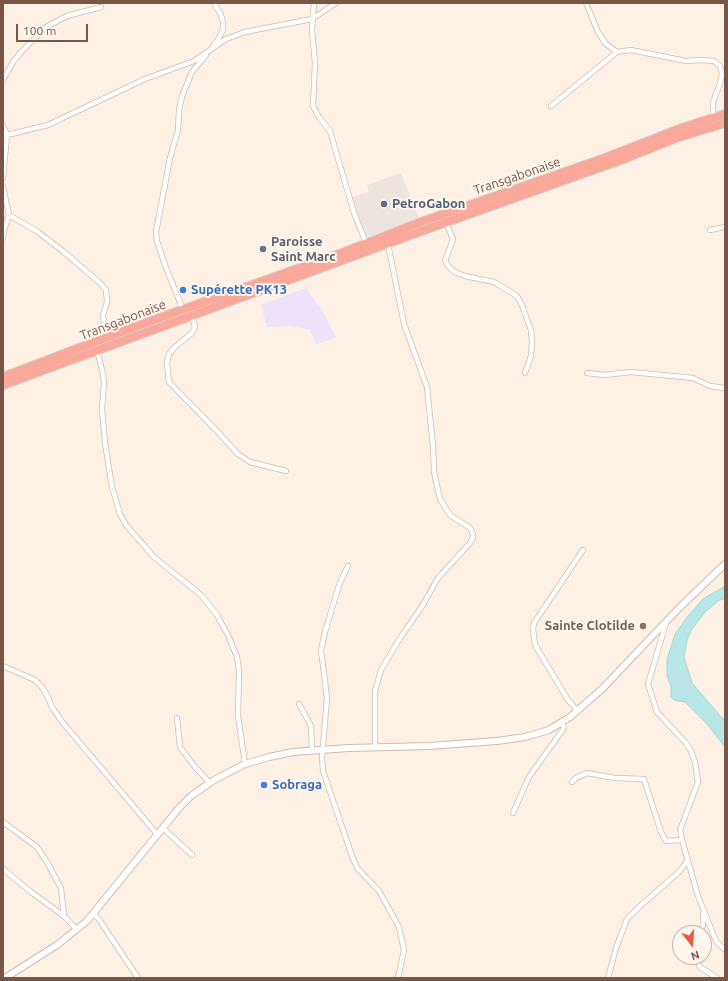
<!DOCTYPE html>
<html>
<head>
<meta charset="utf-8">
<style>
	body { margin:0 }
	#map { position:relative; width:728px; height:981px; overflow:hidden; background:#fdf1e6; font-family:Ubuntu,sans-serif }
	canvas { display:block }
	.frame { position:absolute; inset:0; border:4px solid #785449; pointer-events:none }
	.north { position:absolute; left:672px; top:925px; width:40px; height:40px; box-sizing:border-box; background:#fff6ed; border:1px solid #c9b5ab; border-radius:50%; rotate:163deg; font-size:11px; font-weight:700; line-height:16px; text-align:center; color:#785449 }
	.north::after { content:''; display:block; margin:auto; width:14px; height:18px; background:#ec5746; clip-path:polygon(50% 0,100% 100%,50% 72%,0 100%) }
	.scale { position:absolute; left:16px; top:24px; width:72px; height:18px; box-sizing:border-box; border:2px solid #785449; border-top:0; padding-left:5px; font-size:12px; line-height:14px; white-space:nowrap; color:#785449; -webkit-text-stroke:3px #fff6ed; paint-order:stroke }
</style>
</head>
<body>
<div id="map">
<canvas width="728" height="981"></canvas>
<div class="frame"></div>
<div class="north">N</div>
<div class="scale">100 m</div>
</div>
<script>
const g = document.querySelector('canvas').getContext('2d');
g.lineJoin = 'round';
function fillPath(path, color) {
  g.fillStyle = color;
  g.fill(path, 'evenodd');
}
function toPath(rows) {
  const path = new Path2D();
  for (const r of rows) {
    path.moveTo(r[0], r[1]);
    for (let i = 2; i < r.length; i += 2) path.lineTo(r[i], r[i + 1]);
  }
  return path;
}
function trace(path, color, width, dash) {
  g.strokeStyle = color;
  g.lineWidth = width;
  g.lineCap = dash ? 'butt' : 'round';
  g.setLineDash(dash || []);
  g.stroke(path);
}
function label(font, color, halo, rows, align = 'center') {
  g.font = font + ' Ubuntu,sans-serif';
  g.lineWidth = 4;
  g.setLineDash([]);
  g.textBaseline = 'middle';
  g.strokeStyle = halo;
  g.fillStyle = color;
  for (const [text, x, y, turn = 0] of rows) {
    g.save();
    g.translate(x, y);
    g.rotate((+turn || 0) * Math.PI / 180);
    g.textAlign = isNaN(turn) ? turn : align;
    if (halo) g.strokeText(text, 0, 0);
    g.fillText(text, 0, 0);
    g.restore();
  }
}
const industrial = toPath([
	[401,173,419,218,367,237,360,222,352,197,369,192,367,185]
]);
const education = toPath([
	[306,288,321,308,336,337,316,345,310,330,291,326,267,327,261,305]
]);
const water = toPath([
	[725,586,725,598,718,601,705,612,692,629,687,640,684,657,692,683,723,719,725,719,725,747,707,724,685,702,674,700,671,697,671,686,667,676,667,660,675,634,688,616,703,599,725,586]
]);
const street = toPath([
	[314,3,312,30,315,63,313,106,319,117,330,131,354,213,366,243],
	[586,3,598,32,606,44,617,52,631,50,686,61,702,60,714,61,720,66,722,74,720,84,713,102,713,118],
	[213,46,219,38,223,29,223,22,221,15,214,3],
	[3,80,13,62,22,51,46,27,67,16,101,7],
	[551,106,617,52],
	[3,125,7,135,3,178],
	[3,136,48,125,145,79,194,61,226,39,245,32,312,19,336,3],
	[3,187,9,215,38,232,64,252,100,283,106,290,107,302,103,315,104,324,108,337],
	[446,222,453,239,445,261,450,268,455,272,465,276,494,282,517,296,521,303,531,330,532,342,531,356,525,373],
	[710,230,725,227],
	[3,238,4,230,9,215],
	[183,310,165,265,157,241,156,232,170,158,178,130,179,111,182,96,192,72,206,55],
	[192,315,195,327,192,333,175,347,169,354,167,363,169,382,215,429,238,454,250,462,286,471],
	[97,350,103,374,104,383,102,409,105,443,112,487,120,514,126,525,154,557,201,595,217,615,228,635,237,657,239,671,238,716,245,764],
	[587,373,605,375,631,372,693,378,710,386,725,388],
	[348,566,339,585,325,632,321,650,327,698,322,758,323,771,352,856,357,868,379,891,399,927,404,950,398,978],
	[666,623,648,684,657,712,686,743,691,751,695,762,698,782,680,830,682,840,698,896,716,941,725,950],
	[3,666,35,680,41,686,46,693,52,707,63,723,157,834],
	[299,704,311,726,312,750],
	[578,711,568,700,535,645,533,629,534,623,583,550],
	[177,718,180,747,195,767,210,783],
	[375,747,375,691,381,670,400,638,421,608,438,578,470,543,473,538,473,534,470,528,450,515,440,499,434,472,433,446,427,387,404,324,388,244],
	[572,782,576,778,587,773,615,778,644,779,661,832,666,841,682,840],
	[513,813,529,777,564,728,562,722],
	[3,822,37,847,47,862,61,888,64,916],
	[163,828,192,855],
	[3,869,31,892,64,916,77,930],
	[93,914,98,918,138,978],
	[700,933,703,925,703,913],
	[696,957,700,967,717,978],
	[608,978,616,948,627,919,640,906,679,872,688,860]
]);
const secondary = toPath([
	[5,978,57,945,87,921,179,808,191,796,214,780,245,764,269,757,293,752,349,748,429,746,497,741,525,737,549,730,570,717,602,689,680,607,725,564]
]);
const highway = toPath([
	[3,377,145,323,342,253,421,222,605,158,682,128,725,114],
	[3,385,416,233,621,160,676,138,725,123]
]);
const markers = [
	[384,204,4,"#5c6f8a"],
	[263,249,4,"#6b7280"],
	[183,290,4,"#3f7fe0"],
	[643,626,4,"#8d6e63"],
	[264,785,4,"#3f7fe0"]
];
const streetNames = [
	["Transgabonaise",517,176,-19],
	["Transgabonaise",123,320,-21]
];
const serviceNames = [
	["PetroGabon",392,204]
];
const worshipNames = [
	["Paroisse",271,242],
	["Saint Marc",271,257]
];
const shopNames = [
	["Supérette PK13",191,290],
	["Sobraga",272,785]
];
const educationNames = [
	["Sainte Clotilde",635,626]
];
fillPath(industrial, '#ede4e0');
fillPath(education, '#eee2fa');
fillPath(water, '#b9e7e8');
trace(water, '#9fd8da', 1);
trace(street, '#d2baad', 6);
trace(secondary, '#d5b9ab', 8);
trace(highway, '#d9cfcc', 10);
trace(street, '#fff', 4.5);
trace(secondary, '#fff', 6);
trace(highway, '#faa89a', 8);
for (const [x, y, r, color] of markers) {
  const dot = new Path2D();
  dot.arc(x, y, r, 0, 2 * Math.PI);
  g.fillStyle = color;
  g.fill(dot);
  trace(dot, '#fff6ed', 1.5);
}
label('13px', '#785449', '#fff6ed', streetNames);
label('bold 13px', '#4e5e75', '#fff6ed', serviceNames, 'left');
label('bold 13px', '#5b616d', '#fff6ed', worshipNames, 'left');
label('bold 13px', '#366cbe', '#fff6ed', shopNames, 'left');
label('bold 13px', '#785e54', '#fff6ed', educationNames, 'right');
</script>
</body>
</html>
